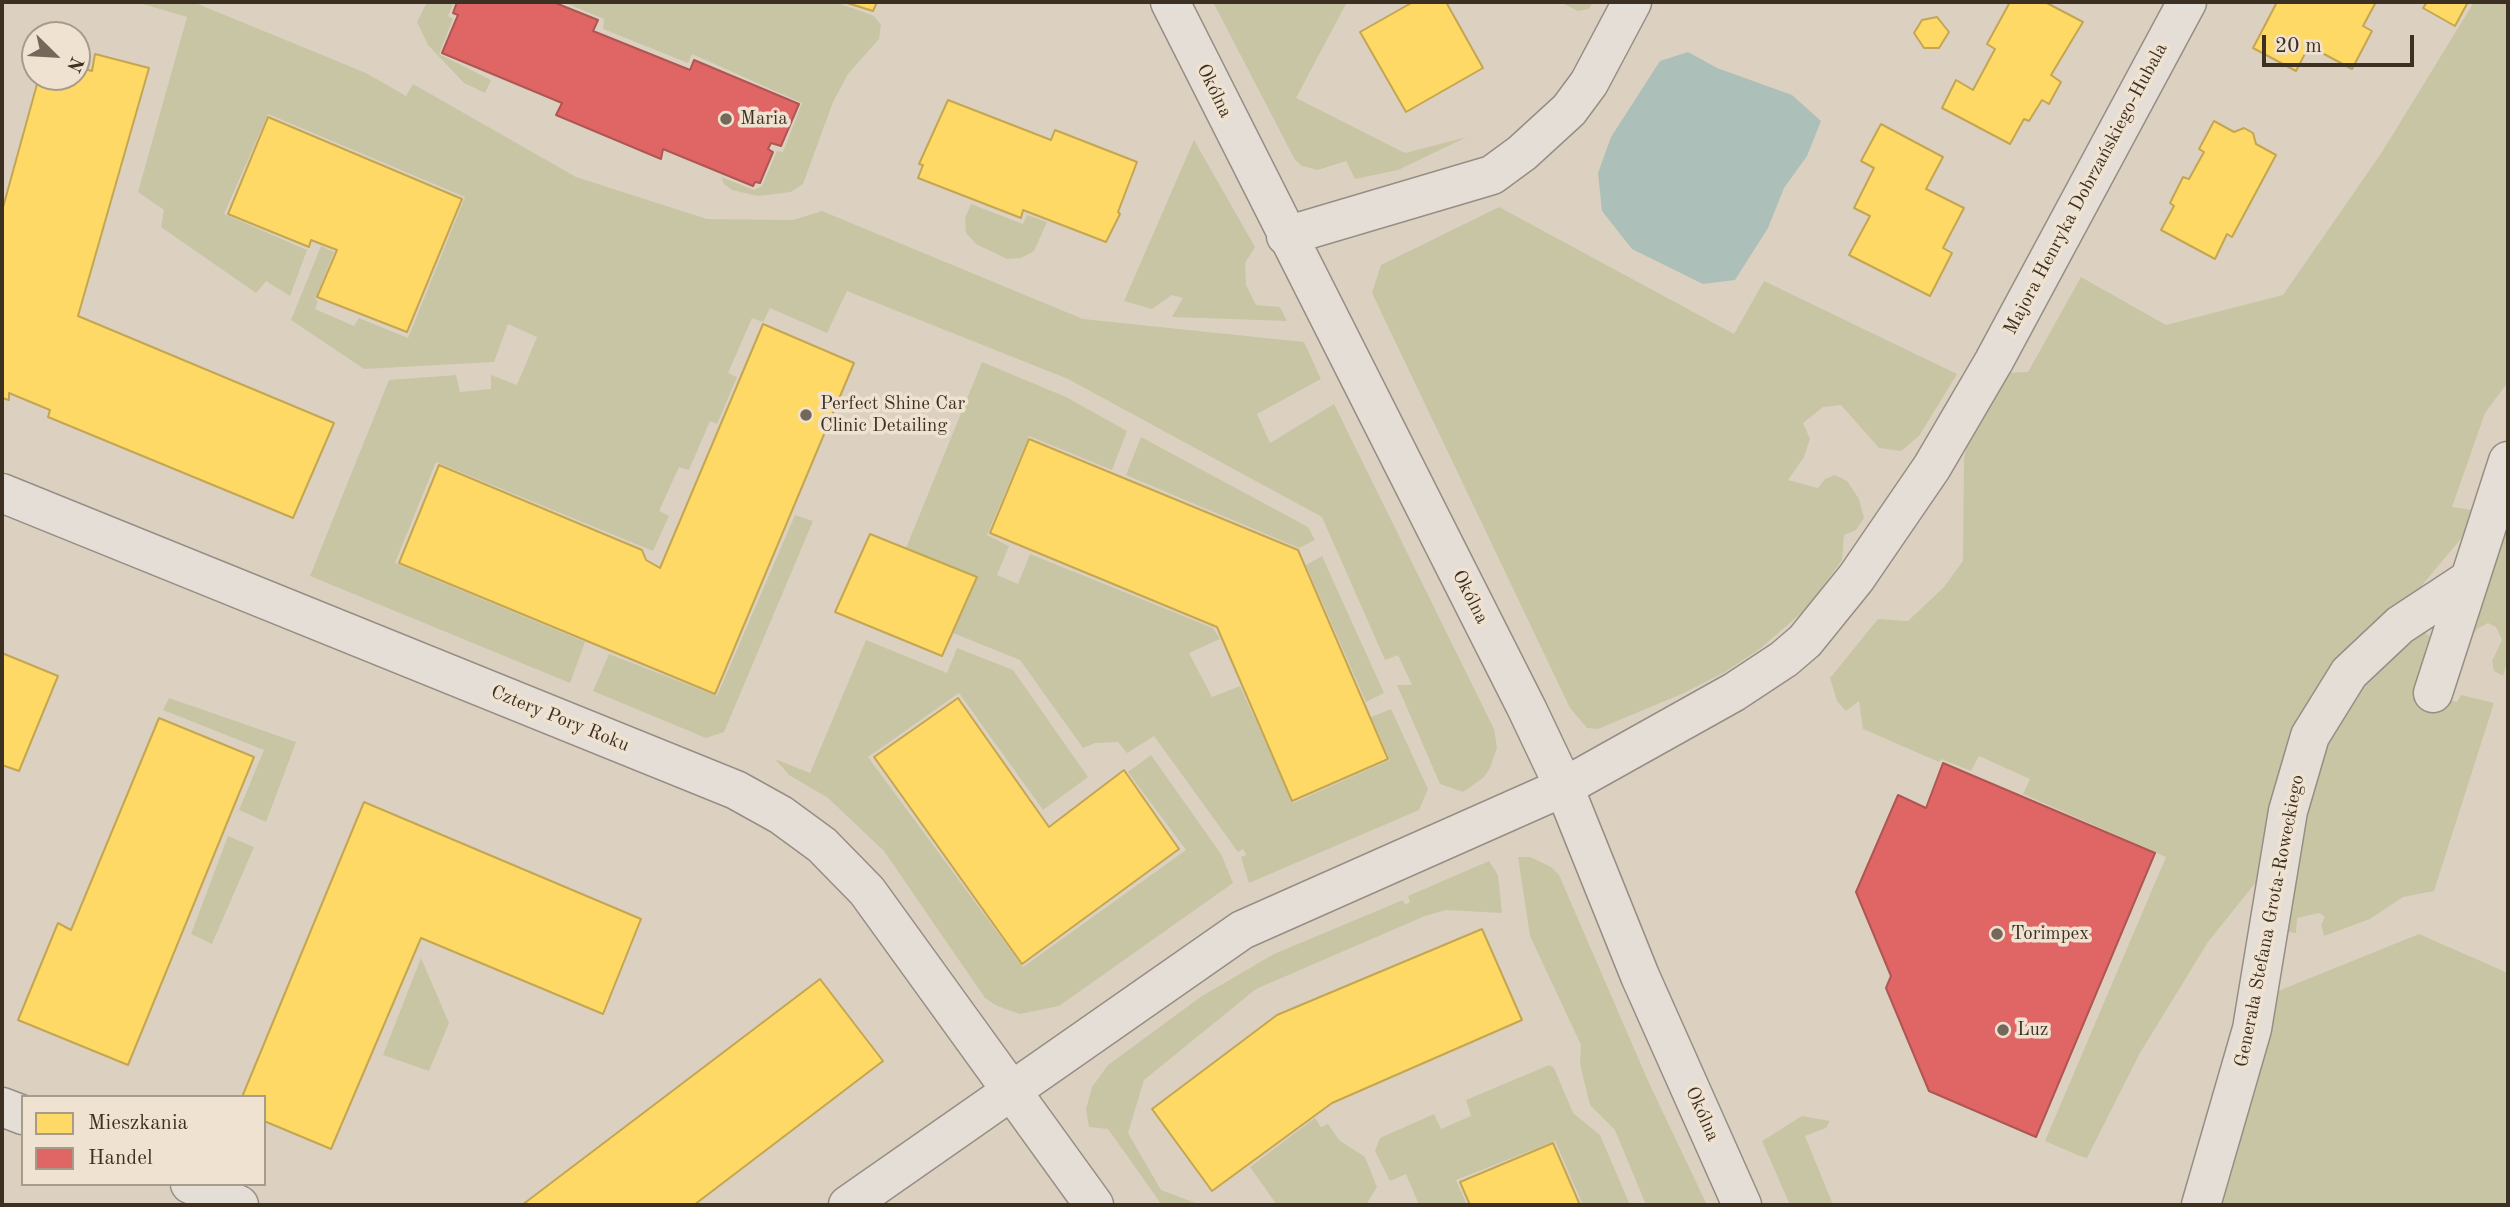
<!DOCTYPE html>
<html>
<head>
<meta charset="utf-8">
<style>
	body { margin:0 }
	#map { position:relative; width:2510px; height:1207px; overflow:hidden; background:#dcd1c1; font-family:"Old Standard TT",serif }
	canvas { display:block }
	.frame { position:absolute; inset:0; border:4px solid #3c3023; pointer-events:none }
	.legend { position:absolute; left:21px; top:1095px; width:245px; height:91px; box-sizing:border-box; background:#efe2d0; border:2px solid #a79b8b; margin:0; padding:9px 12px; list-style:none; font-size:21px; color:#3c3023 }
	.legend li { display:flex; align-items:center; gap:14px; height:35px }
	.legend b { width:35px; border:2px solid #a79b8b }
	.north { position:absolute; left:21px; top:21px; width:70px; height:70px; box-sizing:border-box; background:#efe2d0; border:2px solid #a79b8b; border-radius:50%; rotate:114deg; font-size:19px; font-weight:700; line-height:28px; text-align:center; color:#3c3023 }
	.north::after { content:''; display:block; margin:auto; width:24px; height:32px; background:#74685a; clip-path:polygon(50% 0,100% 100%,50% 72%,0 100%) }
	.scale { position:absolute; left:2262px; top:35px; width:152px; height:32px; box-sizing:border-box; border:4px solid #3c3023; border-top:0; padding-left:9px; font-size:21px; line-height:24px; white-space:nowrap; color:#3c3023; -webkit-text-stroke:5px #efe2d0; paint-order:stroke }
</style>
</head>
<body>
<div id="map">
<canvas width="2510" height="1207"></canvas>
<div class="frame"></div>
<ul class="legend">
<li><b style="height:19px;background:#ffd966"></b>Mieszkania</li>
<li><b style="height:19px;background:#e06666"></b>Handel</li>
</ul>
<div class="north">N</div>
<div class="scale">20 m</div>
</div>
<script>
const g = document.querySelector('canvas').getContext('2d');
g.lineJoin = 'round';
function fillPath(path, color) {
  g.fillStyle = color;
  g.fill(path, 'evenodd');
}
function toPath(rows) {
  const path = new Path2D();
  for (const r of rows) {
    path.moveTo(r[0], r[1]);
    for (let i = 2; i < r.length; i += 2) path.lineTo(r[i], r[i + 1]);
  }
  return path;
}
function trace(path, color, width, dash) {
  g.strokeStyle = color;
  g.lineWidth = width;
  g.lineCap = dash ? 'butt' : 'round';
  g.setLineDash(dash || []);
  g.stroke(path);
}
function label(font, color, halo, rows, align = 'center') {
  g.font = font + ' "Old Standard TT",serif';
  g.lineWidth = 7;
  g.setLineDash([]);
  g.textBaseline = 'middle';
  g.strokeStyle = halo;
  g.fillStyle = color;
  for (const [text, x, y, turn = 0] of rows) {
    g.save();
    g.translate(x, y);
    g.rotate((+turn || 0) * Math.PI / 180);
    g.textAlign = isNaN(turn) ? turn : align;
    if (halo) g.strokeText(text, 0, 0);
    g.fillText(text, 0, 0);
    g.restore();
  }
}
const green = toPath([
	[136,2,193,2,366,73,406,96,413,84,576,177,707,219,793,220,822,211,1083,319,1304,342,1321,379,1257,414,1270,443,1334,404,1494,729,1497,748,1490,768,1483,778,1463,792,1440,784,1397,685,1412,685,1398,655,1385,660,1322,517,1068,379,847,291,827,333,770,308,763,322,752,318,728,373,737,377,717,424,710,421,689,470,679,467,659,511,669,516,653,551,436,462,395,563,585,642,570,683,310,576,389,380,456,375,460,392,491,389,491,375,517,385,537,337,508,324,494,362,364,369,291,320,321,246,334,252,315,299,318,301,315,309,354,326,359,318,408,338,465,197,268,114,224,214,307,250,290,296,266,281,256,293,161,227,164,210,138,192,187,17],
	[427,2,454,2,448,16,453,19,439,54,491,80,485,93,464,83,428,45,417,22],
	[563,2,835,2,874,16,881,25,879,39,848,74,833,102,803,184,791,192,758,196,732,190,724,184,721,177,754,190,762,186,777,151,783,152,802,103,692,54,688,63,603,29,604,19],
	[1213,2,1347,2,1296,98,1405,153,1467,137,1398,170,1355,179,1346,161,1318,170,1302,166,1295,160],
	[1560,2,1593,2,1589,9,1578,11],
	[2474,2,2508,2,2508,382,2485,413,2452,507,2472,510,2464,535,2403,608,2379,629,2273,861,2208,942,2140,1053,2087,1158,2077,1155,2045,1141,2166,857,2023,794,2030,779,1979,756,1971,771,1941,759,1939,762,1863,729,1859,701,1846,711,1837,701,1830,678,1878,619,1908,621,1944,587,1963,561,1964,458,1970,434,2005,373,2028,372,2081,277,2166,325,2283,295,2382,152],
	[1194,140,1255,247,1245,263,1246,285,1256,305,1280,307,1287,321,1172,317,1183,298,1172,295,1152,309,1124,301],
	[971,204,1023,224,1027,215,1047,222,1034,251,1021,258,1007,259,976,244,966,233,965,218],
	[1499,207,1734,334,1764,281,1957,374,1919,436,1901,451,1879,448,1841,405,1823,407,1803,423,1810,439,1804,457,1788,480,1818,488,1825,479,1835,475,1847,481,1859,499,1864,518,1856,530,1844,535,1842,560,1807,608,1761,648,1725,672,1684,693,1598,729,1587,728,1570,708,1372,293,1381,265],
	[982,362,1066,397,1127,431,1112,470,1029,436,987,535,1009,546,997,575,1018,584,1030,554,1213,628,1220,639,1189,653,1212,697,1240,686,1293,803,1390,760,1371,717,1391,709,1428,789,1419,810,1249,883,1241,857,1246,855,1243,849,1238,852,1154,736,1127,753,1118,742,1095,743,1083,748,1020,660,953,633,977,577,906,548],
	[1141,437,1308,527,1315,540,1299,548,1126,475],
	[2508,510,2508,659,2503,676,2494,671,2492,661,2502,640,2496,627,2488,623,2477,629,2467,643],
	[795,515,813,521,724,732,706,738,593,691,609,654,717,696],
	[1322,556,1384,693,1366,702,1306,565],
	[2423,630,2430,637,2440,698,2457,702,2461,695,2494,703,2434,891,2403,897,2370,919,2324,936,2321,925,2325,917,2319,913,2297,918,2296,933,2282,931,2293,847,2330,714],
	[866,640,947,673,957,648,1013,670,1088,777,1043,810,959,693,868,757,1023,967,1186,850,1128,772,1151,755,1221,854,1233,883,1059,1006,1020,1014,997,1006,985,998,884,851,828,798,789,775,775,759,810,773],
	[169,698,296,742,266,822,239,810,264,750,163,710],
	[228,836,254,847,212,944,191,934],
	[1518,857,1530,857,1551,867,1559,875,1649,1083,1707,1205,1646,1205,1615,1130,1590,1105,1580,1064,1581,1045,1530,936],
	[1489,861,1498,875,1502,913,1446,910,1425,916,1256,989,1144,1080,1128,1133,1161,1190,1201,1205,1162,1205,1108,1129,1089,1127,1086,1109,1092,1087,1108,1065,1202,996,1274,954,1403,900,1405,905,1410,902,1408,896],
	[2419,934,2508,973,2508,1205,2216,1205,2278,991],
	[421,958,449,1023,429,1071,383,1055],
	[1549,1065,1554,1068,1573,1113,1600,1135,1630,1205,1583,1205,1555,1141,1456,1180,1467,1205,1419,1205,1406,1174,1390,1181,1375,1151,1380,1138,1434,1114,1441,1129,1471,1116,1466,1100],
	[1802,1116,1830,1121,1826,1128,1805,1136,1833,1205,1790,1205,1762,1141],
	[1315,1118,1321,1127,1328,1124,1339,1140,1365,1157,1377,1187,1366,1205,1277,1205,1250,1167]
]);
const water = toPath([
	[1688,52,1717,68,1792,95,1821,121,1807,156,1784,188,1768,228,1735,280,1703,284,1632,249,1602,211,1598,173,1611,137,1660,61]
]);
const homes = toPath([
	[844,2,877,2,873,11,844,2],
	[1413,2,1446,2,1483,68,1406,112,1360,32,1413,2],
	[2010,2,2045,2,2083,22,2051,75,2061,82,2049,104,2042,100,2029,121,2024,119,2010,144,1942,108,1956,80,1973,90,1995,49,1987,44,2010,2],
	[2277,2,2376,2,2363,26,2372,31,2352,69,2309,46,2296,71,2253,48,2277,2],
	[2427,2,2468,2,2455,26,2423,8,2427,2],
	[1937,17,1949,32,1939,48,1924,48,1914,33,1922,20,1937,17],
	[95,54,149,68,78,316,334,423,293,518,48,417,50,410,9,393,9,400,2,398,2,211,39,77,77,77,77,67,92,71,95,54],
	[948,100,1051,140,1055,130,1137,162,1118,212,1120,214,1106,242,1023,210,1021,218,918,178,923,165,919,164,948,100],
	[268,117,462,199,407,332,317,297,337,250,311,240,309,247,228,214,268,117],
	[2214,121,2234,132,2244,128,2253,133,2256,144,2276,155,2232,237,2227,234,2215,259,2161,230,2174,206,2170,203,2183,177,2189,179,2204,152,2199,149,2214,121],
	[1881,124,1943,157,1926,189,1964,208,1943,248,1952,253,1930,296,1849,255,1870,216,1854,208,1874,168,1861,161,1881,124],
	[763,324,854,363,715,694,399,563,439,465,642,550,646,560,660,568,763,324],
	[1029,439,1298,550,1388,759,1292,801,1217,627,990,533,1029,439],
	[870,534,977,577,942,656,835,612,870,534],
	[2,653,58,676,19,771,2,765,2,653],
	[958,698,1049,827,1124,770,1179,849,1022,964,874,757,958,698],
	[159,718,254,757,128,1065,18,1020,58,923,71,930,159,718],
	[364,802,641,919,603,1014,421,938,331,1149,264,1121,264,1097,242,1097,364,802],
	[1482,929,1522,1020,1332,1103,1212,1191,1152,1109,1277,1015,1482,929],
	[820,979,883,1061,694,1205,522,1205,820,979],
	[1553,1143,1580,1205,1470,1205,1460,1182,1553,1143]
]);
const shops = toPath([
	[457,2,553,2,598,20,593,31,690,70,694,60,799,104,781,146,771,143,768,149,773,152,760,183,755,182,753,186,663,149,661,159,556,115,562,103,442,53,458,15,453,13,457,2],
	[1943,763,2155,853,2036,1137,1929,1091,1886,988,1891,976,1856,892,1898,795,1926,808,1943,763]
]);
const minor = toPath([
	[1170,2,1527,709,1564,787,1640,976,1742,1205],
	[1286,236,1492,175,1522,153,1569,110,1589,83,1632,2],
	[2,493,736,790,781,815,822,845,867,891,1094,1205],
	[2433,693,2508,461],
	[2,1107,23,1115],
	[190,1184,239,1205],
	[848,1205,1242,930,1564,787,1734,692,1784,659,1805,641,1856,578,1932,467,1994,361,2187,2],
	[2201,1205,2252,1029,2288,811,2310,736,2349,673,2400,625,2470,579]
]);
const markers = [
	[726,119,7,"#74685a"],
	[806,415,7,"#74685a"],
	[1997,934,7,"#74685a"],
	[2003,1030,7,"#74685a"]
];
const streetNames = [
	["Okólna",1214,91,64],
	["Majora Henryka Dobrzańskiego-Hubala",2086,189,-62],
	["Okólna",1470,597,63],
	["Cztery Pory Roku",560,719,22],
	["Generała Stefana Grota-Roweckiego",2270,921,-79],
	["Okólna",1702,1114,66]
];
const poiNames = [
	["Maria",740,119],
	["Perfect Shine Car",820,404],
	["Clinic Detailing",820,426],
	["Torimpex",2011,934],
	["Luz",2017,1030]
];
fillPath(green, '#c8c5a4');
fillPath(water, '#acbfb8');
fillPath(homes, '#ffd966');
trace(homes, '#c4a652', 2);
fillPath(shops, '#e06666');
trace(shops, '#af5652', 2);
trace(minor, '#968e84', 41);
trace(minor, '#e4ded6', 38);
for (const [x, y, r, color] of markers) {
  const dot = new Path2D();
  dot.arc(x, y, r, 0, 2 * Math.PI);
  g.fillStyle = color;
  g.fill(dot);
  trace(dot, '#efe2d0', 2.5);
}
label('19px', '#3c3023', '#efe2d0', streetNames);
label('19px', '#3c3023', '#efe2d0', poiNames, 'left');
</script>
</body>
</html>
